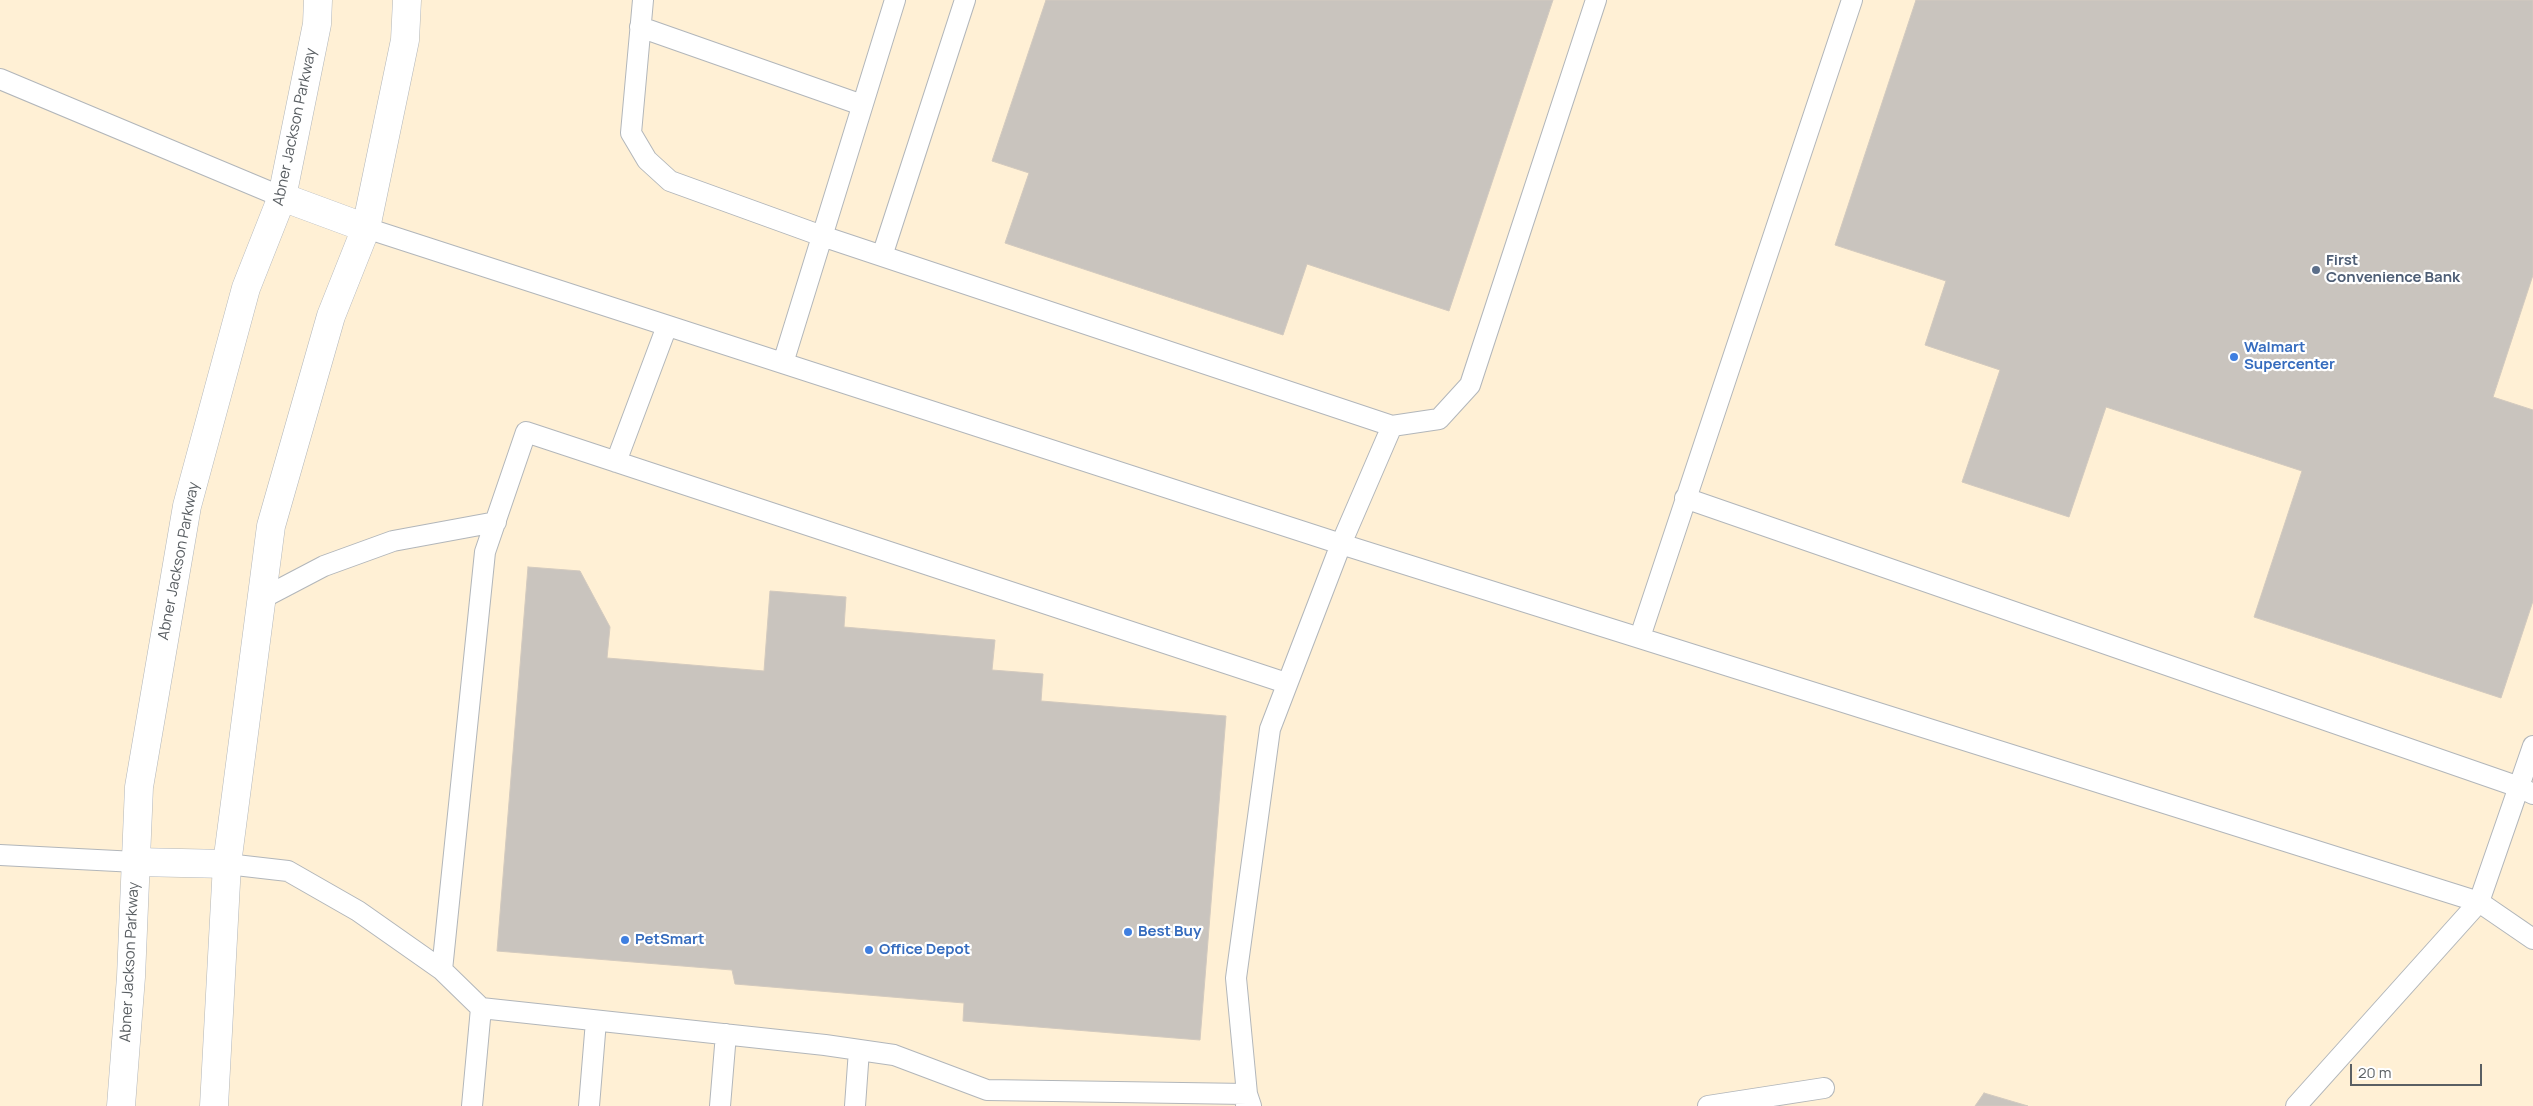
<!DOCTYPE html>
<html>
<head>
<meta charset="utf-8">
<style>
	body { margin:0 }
	#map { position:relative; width:2533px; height:1106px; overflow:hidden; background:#eee9e1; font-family:Manrope,sans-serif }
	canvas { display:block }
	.scale { position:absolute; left:2350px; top:1064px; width:132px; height:22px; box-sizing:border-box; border:2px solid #5a5f63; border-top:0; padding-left:6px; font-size:15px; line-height:18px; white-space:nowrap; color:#5a5f63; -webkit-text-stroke:4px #fff; paint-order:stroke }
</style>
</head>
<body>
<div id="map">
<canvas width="2533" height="1106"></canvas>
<div class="scale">20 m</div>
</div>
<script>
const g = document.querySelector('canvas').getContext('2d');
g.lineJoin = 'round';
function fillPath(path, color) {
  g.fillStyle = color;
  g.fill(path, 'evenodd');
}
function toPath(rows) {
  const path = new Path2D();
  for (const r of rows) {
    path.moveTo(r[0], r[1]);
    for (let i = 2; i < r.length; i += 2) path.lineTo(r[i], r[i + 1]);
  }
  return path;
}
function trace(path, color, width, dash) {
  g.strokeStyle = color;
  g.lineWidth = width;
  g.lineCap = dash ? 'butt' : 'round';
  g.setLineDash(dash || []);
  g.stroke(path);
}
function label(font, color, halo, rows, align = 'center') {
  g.font = font + ' Manrope,sans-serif';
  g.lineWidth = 4.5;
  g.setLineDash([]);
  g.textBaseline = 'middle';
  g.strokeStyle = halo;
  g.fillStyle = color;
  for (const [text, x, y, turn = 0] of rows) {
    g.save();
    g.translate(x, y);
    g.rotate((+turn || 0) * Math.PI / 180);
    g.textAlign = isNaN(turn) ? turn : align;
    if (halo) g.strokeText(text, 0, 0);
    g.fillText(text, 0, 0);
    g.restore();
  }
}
const commercial = toPath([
	[0,0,2533,0,2533,1106,0,1106]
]);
const building = toPath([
	[1046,0,1553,0,1449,311,1307,264,1283,335,1005,243,1029,173,992,161,1046,0],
	[1916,0,2533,0,2533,275,2493,397,2533,410,2533,601,2501,698,2254,617,2302,471,2106,407,2069,517,1962,482,2000,370,1925,345,1946,281,1835,245,1916,0],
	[528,567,580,571,610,627,607,658,764,671,770,591,846,597,844,627,995,640,992,670,1043,674,1041,701,1226,716,1200,1040,963,1021,964,1003,735,984,732,970,497,951,528,567],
	[1984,1093,2028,1106,1975,1106,1984,1093]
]);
const service = toPath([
	[643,0,631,133,647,160,670,181,822,236,1392,426],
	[640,27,862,105],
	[0,79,282,197],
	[366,228,1341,544,2479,902,2533,939],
	[882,256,965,0],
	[783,363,895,0],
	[616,462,667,326],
	[1685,498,2519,787,2533,794],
	[261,599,324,566,393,541,496,522],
	[1640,637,1852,0],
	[0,855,136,862],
	[227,864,288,871,358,911,442,970,481,1008,825,1045,894,1055,987,1090,1247,1094,1246,1106],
	[442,970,485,552,526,432,1286,683],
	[472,1106,481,1008],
	[589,1106,596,1021],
	[720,1106,726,1034],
	[855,1106,859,1050],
	[1251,1106,1247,1094,1236,978,1270,729,1341,544,1392,426,1439,419,1470,385,1596,0],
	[1708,1106,1824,1088],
	[2296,1106,2479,902,2533,746]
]);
const minor = toPath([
	[282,197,366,228],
	[136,862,227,864]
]);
const tertiary = toPath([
	[121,1106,131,977,139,787,187,506,246,288,282,197,317,24,318,0],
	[214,1106,227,864,271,526,331,316,366,228,405,40,407,0]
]);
const markers = [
	[2316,270,5,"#5c6f8a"],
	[2234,357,5,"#3f7fe0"],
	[1128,932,5,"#3f7fe0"],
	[625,940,5,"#3f7fe0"],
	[869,950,5,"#3f7fe0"]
];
const streetNames = [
	["Abner Jackson Parkway",295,127,-78],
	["Abner Jackson Parkway",179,561,-79],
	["Abner Jackson Parkway",130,962,-87]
];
const serviceNames = [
	["First",2326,261],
	["Convenience Bank",2326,278]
];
const shopNames = [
	["Walmart",2244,348],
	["Supercenter",2244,365],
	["Best Buy",1138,932],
	["PetSmart",635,940],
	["Office Depot",879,950]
];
fillPath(commercial, '#fff0d5');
fillPath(building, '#c9c4be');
trace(building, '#d3cabf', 1);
trace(service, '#b2b6ba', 22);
trace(minor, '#b2b6ba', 29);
trace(tertiary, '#b2b6ba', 29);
trace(service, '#fff', 20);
trace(minor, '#fff', 28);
trace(tertiary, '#fff', 28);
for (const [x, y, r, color] of markers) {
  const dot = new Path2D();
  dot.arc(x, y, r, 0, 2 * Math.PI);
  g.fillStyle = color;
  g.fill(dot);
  trace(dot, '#fff', 2);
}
label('15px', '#5a5f63', '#fff', streetNames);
label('bold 15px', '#4e5e75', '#fff', serviceNames, 'left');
label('bold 15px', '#366cbe', '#fff', shopNames, 'left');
</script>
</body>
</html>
